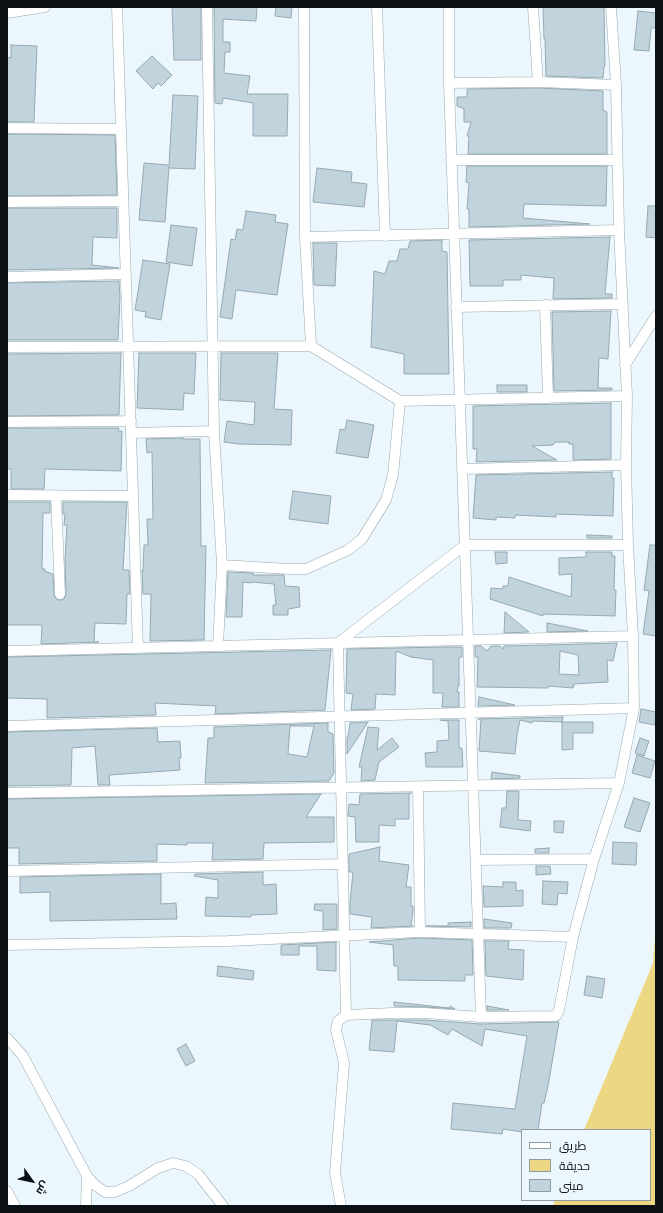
<!DOCTYPE html>
<html>
<head>
<meta charset="utf-8">
<style>
	body { margin:0 }
	#map { position:relative; width:663px; height:1213px; overflow:hidden; background:#ecf7fd; font-family:"Alegreya Sans",Cairo,sans-serif }
	canvas { display:block }
	.frame { position:absolute; inset:0; border:8px solid #0b1114; pointer-events:none }
	.legend { position:absolute; left:521px; top:1129px; width:130px; height:72px; box-sizing:border-box; background:#ecf7fd; border:1px solid #929ba0; margin:0; padding:5px 7px; list-style:none; font-size:12px; color:#0b1114 }
	.legend li { display:flex; align-items:center; gap:8px; height:20px }
	.legend b { width:20px; border:1px solid #929ba0 }
	.north { position:absolute; left:12px; top:1161px; width:40px; height:40px; -webkit-text-stroke:3px #ecf7fd; paint-order:stroke; rotate:123deg; font-size:11px; font-weight:700; line-height:16px; text-align:center; color:#0b1114 }
	.north::after { content:''; display:block; margin:auto; width:14px; height:18px; background:#0b1114; clip-path:polygon(50% 0,100% 100%,50% 72%,0 100%) }
</style>
</head>
<body>
<div id="map">
<canvas width="663" height="1213"></canvas>
<div class="frame"></div>
<ul class="legend">
<li><b style="height:5px;background:#fff"></b>طريق</li>
<li><b style="height:11px;background:#ecd882"></b>حديقة</li>
<li><b style="height:11px;background:#c1d4dd"></b>مبنى</li>
</ul>
<div class="north">ش</div>
</div>
<script>
const g = document.querySelector('canvas').getContext('2d');
g.lineJoin = 'round';
function fillPath(path, color) {
  g.fillStyle = color;
  g.fill(path, 'evenodd');
}
function toPath(rows) {
  const path = new Path2D();
  for (const r of rows) {
    path.moveTo(r[0], r[1]);
    for (let i = 2; i < r.length; i += 2) path.lineTo(r[i], r[i + 1]);
  }
  return path;
}
function trace(path, color, width, dash) {
  g.strokeStyle = color;
  g.lineWidth = width;
  g.lineCap = dash ? 'butt' : 'round';
  g.setLineDash(dash || []);
  g.stroke(path);
}
const green = toPath([
	[656,925,656,1206,553,1206,555,1200,650,1200,650,1130,584,1130,653,963]
]);
const building = toPath([
	[172,7,201,7,201,60,174,60,172,7],
	[214,7,257,7,256,21,223,19,223,42,230,42,230,52,225,52,224,73,250,76,247,94,288,94,287,136,253,136,253,103,223,98,222,104,215,103,214,7],
	[276,7,292,7,291,18,275,16,276,7],
	[543,7,604,7,605,66,604,66,603,78,546,76,545,39,544,39,543,7],
	[638,11,656,13,656,28,651,28,649,51,634,50,638,11],
	[11,45,37,46,34,122,7,122,7,57,11,58,11,45],
	[152,56,172,75,161,86,158,83,153,89,136,71,152,56],
	[538,88,603,91,603,110,607,112,607,154,468,154,469,136,467,136,471,122,464,122,464,109,457,106,457,97,467,97,467,89,538,88],
	[173,95,198,96,195,169,169,168,169,167,165,222,139,220,144,163,169,165,173,95],
	[7,134,115,135,117,195,7,196,7,134],
	[467,166,607,166,606,206,524,204,523,218,590,224,469,227,469,209,467,209,469,183,466,182,467,166],
	[317,168,352,172,351,182,367,184,364,207,313,202,317,168],
	[648,206,656,206,656,238,646,237,648,206],
	[7,208,117,208,117,238,93,237,92,265,119,268,7,270,7,208],
	[246,211,276,215,275,222,288,224,277,295,236,290,232,319,220,317,231,239,235,240,237,229,243,230,246,211],
	[171,225,197,228,192,266,166,262,171,225],
	[610,237,605,294,612,294,612,298,553,299,554,278,521,275,521,280,503,280,503,286,470,286,469,240,610,237],
	[442,240,442,251,447,252,449,374,404,374,404,354,371,347,374,271,385,274,389,261,397,261,400,249,408,249,410,241,442,240],
	[313,243,337,243,335,286,314,285,313,243],
	[143,260,170,264,161,320,145,317,146,312,135,310,143,260],
	[119,281,120,297,118,340,7,340,7,283,119,281],
	[611,311,608,359,599,358,598,388,612,388,612,390,554,391,552,312,611,311],
	[121,353,119,415,7,416,7,354,121,353],
	[139,353,196,353,194,394,184,393,183,410,137,408,139,353],
	[221,353,278,353,274,409,292,410,291,445,238,444,224,442,227,421,254,425,255,402,220,400,221,353],
	[497,385,527,385,527,392,497,392,497,385],
	[611,403,611,459,573,460,573,444,569,444,569,442,555,442,553,445,532,446,557,460,476,462,477,449,473,449,473,406,611,403],
	[347,420,374,425,368,458,336,453,340,429,345,430,347,420],
	[7,428,119,428,118,431,122,431,121,471,45,469,44,489,11,489,11,469,7,469,7,428],
	[183,438,183,439,200,439,201,546,206,546,204,640,150,641,151,594,143,594,142,570,143,571,144,545,148,545,147,519,153,519,152,452,147,453,146,439,183,438],
	[612,472,612,478,614,478,613,516,556,514,556,517,515,515,515,518,496,517,496,520,473,518,476,475,612,472],
	[293,491,331,496,328,524,289,519,293,491],
	[7,502,50,502,50,513,43,513,42,569,45,569,44,571,53,574,54,595,57,600,60,600,64,599,66,594,65,560,67,525,64,525,65,514,63,514,63,502,127,502,123,570,129,570,130,594,127,594,126,624,95,623,94,642,99,642,41,644,42,625,7,625,7,502],
	[587,535,612,536,612,538,587,538,587,535],
	[650,545,656,545,656,636,643,634,649,591,644,590,650,545],
	[495,552,507,552,507,563,496,564,495,552],
	[586,552,612,552,612,556,615,556,614,590,616,590,615,616,543,614,543,616,490,599,491,588,503,589,503,586,508,586,509,577,571,597,572,574,559,575,559,558,586,557,586,552],
	[228,572,253,573,253,575,284,575,285,586,299,587,300,607,288,609,288,615,273,615,273,605,276,605,274,584,252,582,251,583,243,582,242,617,226,617,228,572],
	[505,612,529,632,504,633,505,612],
	[547,623,588,631,547,632,547,623],
	[617,643,613,661,607,660,608,682,574,684,573,688,548,686,548,688,477,687,478,657,475,657,475,646,481,646,487,651,491,646,500,646,503,649,504,646,545,645,546,646,546,645,617,643],
	[560,651,578,655,579,675,559,674,560,651],
	[445,647,462,647,462,657,459,657,459,686,458,686,457,692,459,692,459,707,442,707,443,693,433,693,433,660,411,657,396,651,395,695,376,694,375,709,351,710,353,694,346,693,347,649,445,647],
	[331,650,325,710,215,714,216,706,155,703,156,715,47,718,47,699,7,698,7,657,331,650],
	[479,697,515,705,478,706,479,697],
	[641,709,656,712,655,725,639,722,641,709],
	[563,717,562,722,533,721,532,723,520,720,517,735,515,754,479,751,481,720,478,719,563,717],
	[440,720,459,720,459,748,462,748,463,767,426,767,425,753,437,752,437,741,449,740,448,721,440,720],
	[368,722,361,733,347,754,347,737,348,737,350,723,368,722],
	[562,722,593,722,593,733,573,733,573,749,562,750,562,722],
	[328,723,328,732,333,734,334,773,329,781,205,783,208,738,214,738,214,727,328,723],
	[290,726,314,726,307,757,288,754,290,726],
	[368,727,379,728,377,750,392,738,399,747,379,762,375,780,361,781,362,767,359,767,368,727],
	[157,728,158,742,180,741,181,758,179,758,180,770,109,775,110,785,98,785,95,746,72,748,71,785,7,786,7,732,157,728],
	[640,738,649,741,644,756,635,753,640,738],
	[637,755,655,761,650,778,632,773,637,755],
	[492,772,520,776,520,778,491,779,492,772],
	[507,791,519,791,518,820,531,821,530,831,500,827,502,808,506,808,507,791],
	[411,793,409,794,409,819,395,819,395,826,379,825,379,842,356,842,355,817,348,816,348,814,349,804,359,805,360,794,411,793],
	[321,794,306,817,334,817,334,842,264,843,263,859,212,860,213,843,187,843,187,845,157,844,157,861,19,864,19,848,7,848,7,799,321,794],
	[634,798,650,803,640,832,624,827,634,798],
	[554,821,564,821,563,833,554,832,554,821],
	[613,842,637,843,636,865,612,864,613,842],
	[380,847,379,861,409,865,406,887,411,887,411,906,413,906,413,912,411,925,413,926,371,928,372,917,350,914,350,903,353,872,349,872,349,854,380,847],
	[549,848,549,853,535,853,535,849,549,848],
	[536,866,550,866,551,874,536,875,536,866],
	[263,872,263,885,276,884,277,914,251,915,251,917,205,916,206,897,218,898,218,880,194,876,195,874,263,872],
	[161,874,161,904,176,903,177,919,50,921,50,892,20,893,20,877,161,874],
	[543,881,568,882,567,894,558,893,557,905,542,904,543,881],
	[503,882,516,882,516,891,523,890,523,906,484,907,483,886,503,887,503,882],
	[315,904,337,904,337,929,323,930,323,911,314,910,315,904],
	[484,919,512,923,511,928,484,928,484,919],
	[471,922,471,927,426,926,448,926,448,923,471,922],
	[420,938,472,940,473,975,465,975,465,981,398,980,398,966,394,966,393,945,369,942,420,938],
	[485,941,509,941,508,949,524,950,523,980,486,976,485,941],
	[336,942,336,971,317,970,317,946,299,946,299,955,281,955,281,945,336,942],
	[218,966,254,971,253,980,217,976,218,966],
	[587,976,605,979,602,998,584,995,587,976],
	[394,1002,449,1008,450,1006,455,1009,425,1007,394,1006,394,1002],
	[487,1006,509,1010,487,1010,487,1006],
	[372,1020,425,1020,481,1024,559,1022,548,1086,544,1103,542,1103,538,1130,522,1130,522,1132,503,1129,502,1134,451,1129,453,1103,515,1109,527,1036,485,1029,482,1046,452,1029,448,1035,430,1025,397,1021,394,1052,369,1050,372,1020],
	[186,1044,195,1061,186,1066,177,1049,186,1044]
]);
const minor = toPath([
	[117,7,138,648],
	[207,7,214,431,222,565,218,646],
	[304,7,305,237,311,346],
	[377,7,385,236],
	[449,7,449,83,481,1017],
	[533,7,538,82],
	[7,13,45,7],
	[449,83,538,82,616,85],
	[7,128,121,129],
	[451,160,616,160],
	[7,202,123,201],
	[305,237,619,230],
	[7,277,126,274],
	[545,305,548,398],
	[456,307,623,304],
	[7,347,311,346,400,401,627,396],
	[625,365,656,316],
	[7,422,131,421],
	[131,433,214,431],
	[462,469,626,465],
	[7,495,133,496],
	[56,496,60,594],
	[222,565,289,569,306,569,348,550,362,539,386,500,393,475,400,401],
	[7,651,633,636],
	[7,726,634,708],
	[418,787,420,932],
	[7,793,619,783],
	[476,860,594,859],
	[7,871,343,864],
	[7,945,228,941,420,932,573,937],
	[346,1015,338,643,465,545,628,545],
	[7,1038,23,1056,87,1176,95,1185,105,1192,115,1192,129,1186,158,1168,173,1163,186,1166,198,1174,223,1206],
	[7,1191,15,1206],
	[86,1206,87,1176],
	[341,1206,335,1173,344,1063,336,1030,338,1021,346,1015,393,1013,425,1013,481,1017,556,1016,559,1010,573,937,594,859,619,783,634,708,633,636,628,545,626,465,627,396,619,230,616,85,611,7]
]);
fillPath(green, '#ecd882');
fillPath(building, '#c1d4dd');
trace(building, '#96a8b1', 1);
trace(minor, '#97a9b1', 11);
trace(minor, '#fff', 10);
</script>
</body>
</html>
